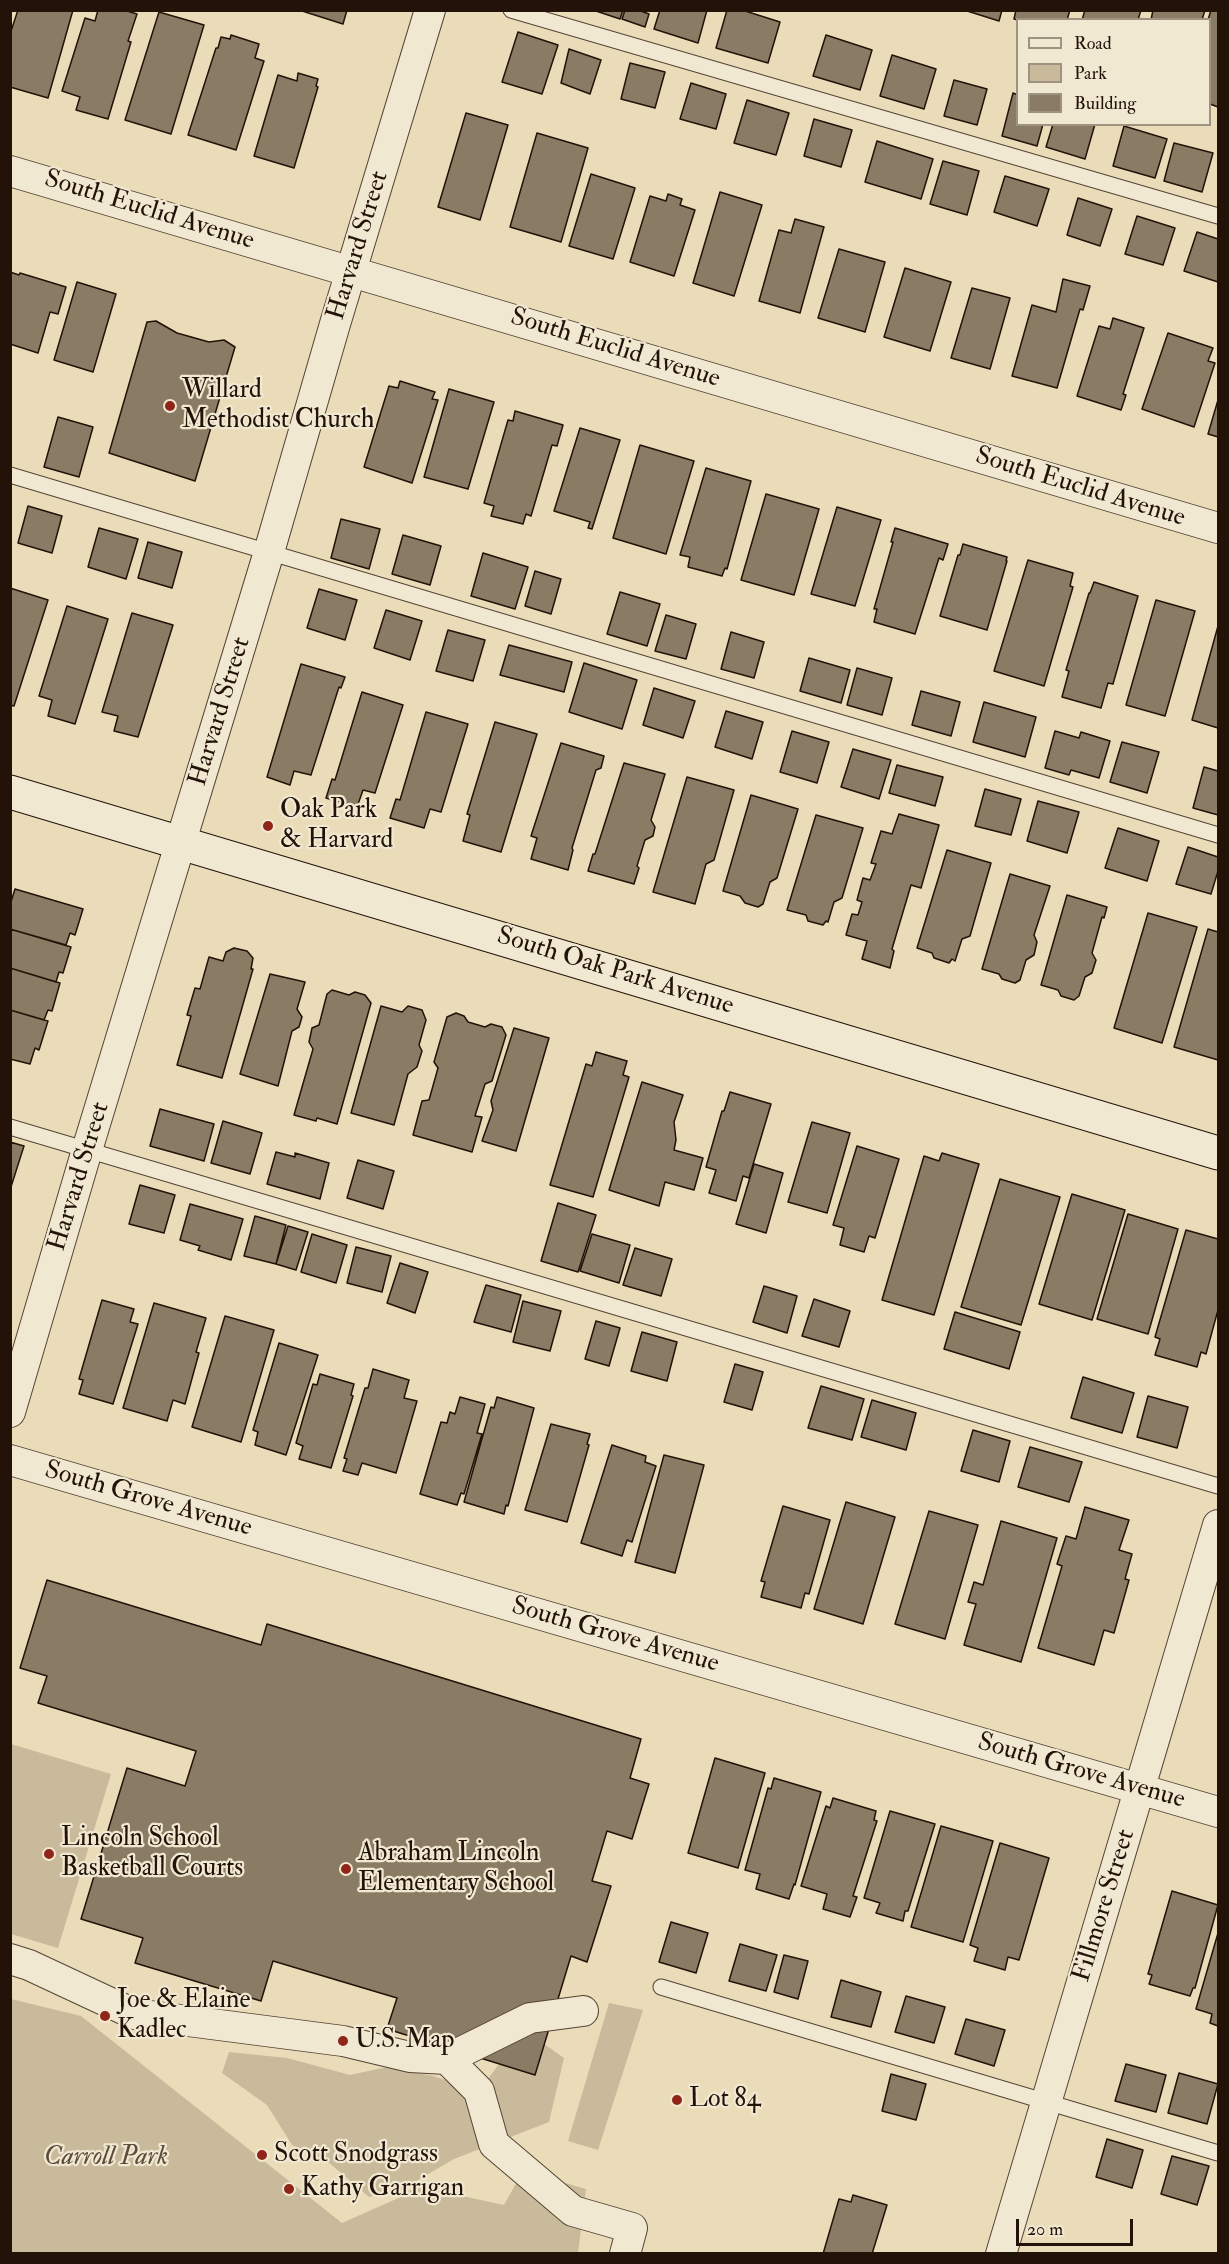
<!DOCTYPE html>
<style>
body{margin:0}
#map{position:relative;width:1229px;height:2264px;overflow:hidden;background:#eadcb9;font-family:"IM FELL Double Pica",serif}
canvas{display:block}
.frame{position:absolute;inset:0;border:12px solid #221208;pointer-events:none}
.legend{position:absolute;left:1016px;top:18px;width:195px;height:108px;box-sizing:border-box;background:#f1e8d2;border:2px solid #9e9281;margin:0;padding:8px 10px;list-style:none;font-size:18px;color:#221208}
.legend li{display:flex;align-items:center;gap:12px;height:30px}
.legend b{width:30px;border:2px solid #9e9281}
.scale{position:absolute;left:1016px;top:2219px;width:117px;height:27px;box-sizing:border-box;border:3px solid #221208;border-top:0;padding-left:8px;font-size:18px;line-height:21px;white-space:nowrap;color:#221208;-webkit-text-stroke:4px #f1e8d2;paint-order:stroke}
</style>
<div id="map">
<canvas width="1229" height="2264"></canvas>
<div class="frame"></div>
<ul class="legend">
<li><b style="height:8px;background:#f1e8d2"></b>Road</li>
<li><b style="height:16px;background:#c8ba9b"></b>Park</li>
<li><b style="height:16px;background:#8a7b64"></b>Building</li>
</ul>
<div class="scale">20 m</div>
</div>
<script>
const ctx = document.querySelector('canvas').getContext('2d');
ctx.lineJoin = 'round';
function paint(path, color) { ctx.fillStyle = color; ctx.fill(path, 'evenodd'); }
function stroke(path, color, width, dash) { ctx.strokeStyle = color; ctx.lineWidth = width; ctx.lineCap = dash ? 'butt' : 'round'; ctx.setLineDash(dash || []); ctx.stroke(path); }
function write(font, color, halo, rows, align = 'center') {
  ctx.font = font + ' "IM FELL Double Pica",serif'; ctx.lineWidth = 4.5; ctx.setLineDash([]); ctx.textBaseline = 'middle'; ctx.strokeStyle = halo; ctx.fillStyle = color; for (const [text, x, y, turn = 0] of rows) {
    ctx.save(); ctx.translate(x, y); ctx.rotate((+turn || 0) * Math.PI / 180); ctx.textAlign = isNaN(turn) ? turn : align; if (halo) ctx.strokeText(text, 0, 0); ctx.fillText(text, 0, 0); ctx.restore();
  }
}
paint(new Path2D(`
 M11,1744L111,1774L58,1948L11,1934Z
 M11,1999L81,2016L342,2223L403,2196L416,2186L504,2205L523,2171L586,2189L578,2253L11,2254Z
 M609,2003L643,2010L598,2150L568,2141Z
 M533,2036L564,2058L549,2122L454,2159L399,2191L369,2197L327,2161L292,2145L267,2105L222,2073L229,2052L287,2058L350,2075L387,2067L433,2076L479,2091L510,2049Z`), '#c8ba9b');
const building = new Path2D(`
 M18,10H73L48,98L10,87V34Z
 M98,10H124L137,14L128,41L131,42L108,119L76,110L80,97L62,91L85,18L95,21Z
 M299,10H347L343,24Z
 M593,10H623L620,19Z
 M625,10H638L649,14L645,27L622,19Z
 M660,10H707L698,43L654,29Z
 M727,10H742L780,22L768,63L716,48Z
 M964,10H1002L999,21Z
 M1016,10H1070L1067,20H1018L1014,19Z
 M1085,10H1141L1138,20H1082Z
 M1153,10H1205L1202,20H1151Z
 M1211,10H1218V107L1210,104L1208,20Z
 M159,12L204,25L171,134L125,120Z
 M518,32L558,45L542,94L502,82Z
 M231,35L259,44L255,58L264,61L236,150L188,135L216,48H218L221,37L230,39Z
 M826,35L872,50L860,90L813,76Z
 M569,49L601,60L590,94L561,83Z
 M892,55L936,69L924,109L880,96Z
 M630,63L665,72L655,108L621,99Z
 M298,73L318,79L316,86L318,87L294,168L254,156L278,75L297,81Z
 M954,80L987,89L977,125L944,116Z
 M691,83L726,94L716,129L680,119Z
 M1013,93L1018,95V124H1043L1037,146L1002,136Z
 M747,100L789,113L776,155L734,143Z
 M466,113L508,125L480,220L438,207Z
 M814,119L852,130L841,167L804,156Z
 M1053,124H1095L1085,159L1046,147Z
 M1124,126L1167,139L1155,178L1113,166Z
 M537,133L588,148L561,242L510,227Z
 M877,141L933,159L921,199L865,182Z
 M1174,143L1213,153L1202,192L1164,181Z
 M943,161L979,171L967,215L930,204Z
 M591,174L635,188L613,259L569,246Z
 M1005,176L1049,189L1037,226L994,212Z
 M720,192L762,205L734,296L693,283Z
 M668,194L682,199L680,205L695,210L674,276L630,262L650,196L666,201Z
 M1078,198L1112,209L1100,246L1067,235Z
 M1137,216L1175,228L1163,265L1125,254Z
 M795,219L824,227L800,313L759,301L779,230L791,233Z
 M1197,232L1218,239V282L1184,271Z
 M839,249L885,262L865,332L818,318Z
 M905,268L951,282L930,351L884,337Z
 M10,272L19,275L20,273L66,287L58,314L50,312L38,353L10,344Z
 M1063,279L1090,286L1083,310L1080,309L1057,388L1012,376L1032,305L1056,312Z
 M77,282L116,294L93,372L54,360Z
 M972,288L1010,298L990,369L951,358Z
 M1113,318L1144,328L1123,394L1126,395L1121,410L1077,396L1099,326L1110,329Z
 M156,321L177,333L209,342L224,340L235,347L195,481L109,453L147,322Z
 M1168,333L1213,348L1208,361L1215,363L1194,427L1142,409Z
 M400,381L435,392L432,399L438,400L412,483L364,467L389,386L398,388Z
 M449,389L494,402L468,489L424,477Z
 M1218,400V437L1208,434Z
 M515,411L563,425L557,446L552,445L531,516L526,514L523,524L491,516L494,506L484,503L508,420L513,421Z
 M58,417L93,427L79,477L44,467Z
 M580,428L620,440L592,529L588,528L590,522L554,511Z
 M640,445L694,461L666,554L613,538Z
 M706,468L751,481L727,569L725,568L722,576L688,567L690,557L680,555Z
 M766,494L819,509L794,595L741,580Z
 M28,506L62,516L52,553L18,543Z
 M837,507L881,520L855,606L811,594Z
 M341,519L380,529L369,569L331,558Z
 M99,528L138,539L126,579L88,567Z
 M895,528L948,544L943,560L939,558L915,634L874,622L877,609H874L893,542H891Z
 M403,535L441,546L430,585L392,574Z
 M148,542L182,552L172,588L138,578Z
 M963,544L1007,557L1006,561H1007L987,630L940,616L958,555H960Z
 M483,553L528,567L515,609L471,596Z
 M1028,560L1073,573L1070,586L1073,587L1044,686L994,671Z
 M535,571L561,579L551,614L525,606Z
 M1094,582L1138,596L1113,684L1108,683L1101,708L1062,697L1069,671L1066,670L1089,593H1090Z
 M10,588L48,600L14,706L10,705Z
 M319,589L357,600L345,640L307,628Z
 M620,592L660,604L647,646L607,634Z
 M1156,600L1195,611L1165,716L1126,705Z
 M67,606L108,619L75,724L48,716L52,700L39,696Z
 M386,610L422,621L410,660L374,648Z
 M132,613L173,625L138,737L114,731L118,716L102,712Z
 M666,615L696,624L686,659L655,651Z
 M1218,626V728L1192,720Z
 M448,630L485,640L473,681L436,671Z
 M731,632L764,642L754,678L721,669Z
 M509,645L572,662L564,692L500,675Z
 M809,658L850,670L841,703L800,691Z
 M584,663L637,680L622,729L569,712Z
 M301,664L345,677L341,688L339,687L311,775L294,771L290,785L267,777Z
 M857,668L892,678L882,715L847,705Z
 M654,688L695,701L683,738L643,725Z
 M921,691L960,702L951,736L912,725Z
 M362,692L403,705L375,793L363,790L357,807L326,798L332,779L335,780Z
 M984,702L1036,717L1025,757L973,742Z
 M726,711L763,722L752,759L715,747Z
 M426,712L468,724L441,812L430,809L424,828L390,818L396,799L400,800Z
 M495,722L537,734L501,852L463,841L470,815L467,814Z
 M792,731L829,742L817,783L780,772Z
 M1055,731L1079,738L1081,732L1110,741L1099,778L1071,770L1069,775L1045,768Z
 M1122,742L1159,752L1147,793L1110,782Z
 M561,743L604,756L601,768L596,770L572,848L573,850L568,870L531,859L537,838L531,836Z
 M853,749L891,760L879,799L841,787Z
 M624,763L665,774L651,820L655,827L653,836L645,840L637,866L639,868L634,884L588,871L593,854H595Z
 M897,765L943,777L935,806L889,793Z
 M1204,767L1218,771V815L1193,808Z
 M687,777L734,790L714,860L706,864L695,904L653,892Z
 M985,789L1021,799L1011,835L975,826Z
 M751,795L798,809L777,878L770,882L763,904L758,907L745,903L740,896L723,891Z
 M1038,801L1079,812L1067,853L1027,841Z
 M899,814L939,825L921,888L911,885L892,949L894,951L890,968L862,959L867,941L846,935L852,914L858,915L862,902L857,900L863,878L870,880L876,864L871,863L881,831L892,834Z
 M816,815L863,828L842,898L834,902L828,922L826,921L823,925L808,921L806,915L787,910Z
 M1118,828L1159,841L1147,881L1105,868Z
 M1188,847L1218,857V871L1211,894L1176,884Z
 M947,850L991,863L970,936L962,939L955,961L952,959L949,963L934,958L932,953L917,948Z
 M1010,874L1050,886L1034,935L1037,942L1034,955L1026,960L1020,980L1015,983L1002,979L999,974L982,969Z
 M15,889L83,909L75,935L70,933L66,945L10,929V905Z
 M1067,895L1107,907L1104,918L1102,917L1092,953L1096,960L1092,973L1085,977L1079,996L1074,1000L1061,996L1058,990L1041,985Z
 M1148,913L1197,927L1162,1043L1114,1028Z
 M10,929L71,947L63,973L59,972L56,982L10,968Z
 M1208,929L1218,932V1060L1174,1047Z
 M234,948L247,951L253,958L251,969H253L222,1078L177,1065L191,1016L187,1015L195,988L200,989L209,957L223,961L226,952Z
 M10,968L60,983L52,1011L48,1010L44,1020L10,1010Z
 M270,974L305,982L297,1009L302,1017L299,1027L292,1031L278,1086L240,1074Z
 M332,990L349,995L355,992L365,995L371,1003L337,1124L317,1118L316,1121L294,1115L313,1049L309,1042L312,1028L319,1025L327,994Z
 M381,1006L402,1012L408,1006L422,1010L426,1020L419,1045L422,1051L417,1067L408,1074L394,1125L351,1113Z
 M10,1010L48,1021L39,1050L35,1048L30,1064L10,1059Z
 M456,1013L464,1016L468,1022L485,1027L491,1024L502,1027L506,1035L492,1081L485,1084L475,1116L482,1117L472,1152L413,1135L422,1101L429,1100L438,1068L434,1062L447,1017Z
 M514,1028L549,1038L516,1151L482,1141L493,1110L491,1101Z
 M596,1052L627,1061L623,1075L629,1077L593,1197L550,1185L586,1064L592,1066Z
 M642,1082L683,1095L674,1122L676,1140L674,1150L703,1158L694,1190L665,1182L659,1206L609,1190Z
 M730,1092L771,1104L749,1178L743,1176L736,1201L709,1193L716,1170L706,1167L722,1111H724Z
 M160,1109L214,1124L204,1161L150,1146Z
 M223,1121L262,1133L250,1174L211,1163Z
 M812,1122L850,1133L827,1213L788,1202Z
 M10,1142L24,1146L10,1190Z
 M857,1146L899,1159L875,1238L869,1236L864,1252L840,1245L844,1228L833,1225Z
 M276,1152L295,1157V1153L329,1163L320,1199L267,1184Z
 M942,1153L979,1164L934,1315L882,1300L924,1156L939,1161Z
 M358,1160L394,1171L383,1209L347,1198Z
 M754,1164L783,1173L766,1233L736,1224Z
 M1000,1179L1060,1197L1021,1325L961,1307Z
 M140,1185L175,1195L164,1233L129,1224Z
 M1072,1194L1125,1210L1092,1320L1039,1304Z
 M558,1203L596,1215L578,1272L541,1261Z
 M190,1204L243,1219L231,1260L198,1250L200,1246L180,1240Z
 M1128,1214L1178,1229L1148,1334L1097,1319Z
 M255,1216L286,1225L276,1264L244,1256Z
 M288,1226L308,1232L296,1270L276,1264Z
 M1186,1230L1218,1239V1310L1206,1354L1201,1352L1197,1367L1155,1355L1160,1339L1155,1337Z
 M312,1234L347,1245L336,1283L301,1272Z
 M592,1234L630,1245L619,1283L580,1271Z
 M356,1247L391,1256L382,1292L347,1283Z
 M635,1248L672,1259L661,1296L623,1285Z
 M400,1263L428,1272L415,1313L387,1303Z
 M486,1285L521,1295L511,1332L474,1322Z
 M764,1286L797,1296L787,1333L753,1322Z
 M814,1299L850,1311L839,1347L802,1336Z
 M102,1300L134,1309L130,1322L138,1324L113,1404L79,1394L83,1380L79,1379Z
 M523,1301L561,1311L550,1351L513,1342Z
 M154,1303L206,1318L196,1352L199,1353L185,1404L173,1400L167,1421L123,1408Z
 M955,1312L1020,1332L1009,1369L944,1349Z
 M225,1316L274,1330L241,1442L192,1427Z
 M596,1321L620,1328L609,1366L585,1359Z
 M642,1332L677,1342L667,1381L631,1371Z
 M279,1343L318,1355L286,1455L255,1445L258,1432L253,1430Z
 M735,1364L763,1372L752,1410L724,1402Z
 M373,1369L409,1380L404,1398L417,1401L396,1473L362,1463L358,1475L343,1471L347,1459L344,1458L365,1388H368Z
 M320,1374L354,1384L351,1395L353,1396L331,1468L299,1459L303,1446L296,1443L313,1384L317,1385Z
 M1083,1377L1134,1393L1122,1433L1071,1418Z
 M821,1386L864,1399L852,1440L808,1428Z
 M1148,1396L1188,1407L1177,1448L1137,1437Z
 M460,1397L485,1404L477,1433L482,1434L464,1494L461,1493L457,1505L420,1494L441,1422L447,1423L450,1412L455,1414Z
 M497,1397L534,1408L508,1506L506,1505L504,1514L464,1502L491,1407L494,1408Z
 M872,1400L916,1413L906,1450L861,1437Z
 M551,1424L590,1434L587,1444L589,1445L567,1522L525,1510Z
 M973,1430L1010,1441L999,1482L961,1471Z
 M612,1445L646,1456L645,1462L656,1466L632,1542L627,1540L622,1556L581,1543Z
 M1030,1447L1082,1462L1069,1502L1018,1487Z
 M664,1455L704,1465L675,1573L635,1562Z
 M846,1502L895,1517L863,1624L814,1609Z
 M783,1506L830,1520L809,1594L805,1593L801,1608L761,1597L765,1582L761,1581Z
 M1085,1507L1129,1520L1119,1550L1132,1554L1125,1579L1129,1580L1114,1633L1104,1630L1094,1665L1038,1648L1062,1566L1057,1564L1066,1536L1076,1539Z
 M929,1511L978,1525L945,1639L895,1624Z
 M1001,1521L1057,1538L1021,1662L964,1645L976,1604L968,1602L974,1582L983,1585Z
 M47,1580L261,1645L267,1624L641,1739L630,1778L649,1784L632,1839L607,1831L592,1881L611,1886L587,1962L571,1956L535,2075L387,2029L397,1998L273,1961L261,2001L135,1963L143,1938L81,1919L127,1768L185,1786L196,1751L38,1703L47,1676L20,1668Z
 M715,1758L765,1773L738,1868L688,1853Z
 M774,1778L821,1792L795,1885L794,1884L789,1899L756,1889L760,1874L745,1870L768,1788L771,1789Z
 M833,1798L876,1811L874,1820L877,1821L853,1896L857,1897L850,1917L823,1909L827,1894L801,1886L826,1806L830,1808Z
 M890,1811L935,1824L908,1911H905L903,1921L876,1913L880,1903L864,1898Z
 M941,1826L993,1841L963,1942L911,1927Z
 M1000,1843L1049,1858L1019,1960L1008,1957L1005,1970L974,1961L978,1948L970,1945Z
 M1172,1891L1218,1905L1195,1988H1193L1190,1996L1149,1984L1152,1975L1148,1974Z
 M671,1922L708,1933L696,1973L659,1962Z
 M1218,1933V2026L1210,2023L1212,2014L1196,2009Z
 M740,1944L777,1955L766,1991L729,1981Z
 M784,1955L808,1961L798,1999L774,1992Z
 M841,1980L881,1992L871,2027L831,2017Z
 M906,1996L945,2007L934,2043L895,2032Z
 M966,2019L1005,2030L994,2066L955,2054Z
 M1126,2064L1166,2075L1156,2112L1115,2101Z
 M1179,2073L1218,2084L1207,2124L1168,2113Z
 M891,2074L926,2084L916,2120L882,2111Z
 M1107,2139L1143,2150L1132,2188L1096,2177Z
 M1172,2156L1209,2166L1197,2205L1161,2194Z
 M853,2195L887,2205L872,2254H823L839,2199L851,2202Z`);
paint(building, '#8a7b64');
stroke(building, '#221208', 1.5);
const lane = new Path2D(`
 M511,10L1218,216
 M10,475L1218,835
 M10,1127L1218,1486
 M661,1987L1218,2153`);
const street = new Path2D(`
 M10,171L1218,528
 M10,1412L87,1150L269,552L335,324L430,10
 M10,1460L1218,1812
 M10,1959L29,1965L134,2014L343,2041L410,2057L447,2059L479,2091L494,2144L573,2211L632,2228L625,2254
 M447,2059L530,2018L583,2011
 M1001,2254L1218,1525`);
const secondary = new Path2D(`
 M10,792L1218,1153`);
stroke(lane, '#544434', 17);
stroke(street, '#544434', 32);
stroke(secondary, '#221208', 35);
stroke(lane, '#f1e8d2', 15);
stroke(street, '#f1e8d2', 30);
stroke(secondary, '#f1e8d2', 33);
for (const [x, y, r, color] of [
 [170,406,6,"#8f2418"],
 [268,826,6,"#8f2418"],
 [49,1854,6,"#8f2418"],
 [346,1869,6,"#8f2418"],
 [105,2016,6,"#8f2418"],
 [343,2041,6,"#8f2418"],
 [677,2100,6,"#8f2418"],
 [262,2155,6,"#8f2418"],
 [289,2189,6,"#8f2418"]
]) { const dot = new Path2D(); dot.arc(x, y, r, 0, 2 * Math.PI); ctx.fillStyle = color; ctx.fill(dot); stroke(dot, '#f1e8d2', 2); }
write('26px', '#221208', '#f1e8d2', [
 ["South Euclid Avenue",149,211,17],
 ["Harvard Street",359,246,-73],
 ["South Euclid Avenue",615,349,17],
 ["South Euclid Avenue",1080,488,17],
 ["Harvard Street",221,712,-73],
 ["South Oak Park Avenue",615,972,17],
 ["Harvard Street",80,1177,-73],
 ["South Grove Avenue",148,1500,16],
 ["South Grove Avenue",615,1636,16],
 ["South Grove Avenue",1081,1772,16],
 ["Fillmore Street",1105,1906,-73]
]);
write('26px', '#221208', '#f1e8d2', [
 ["Willard",182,391],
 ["Methodist Church",182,421],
 ["Oak Park",280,811],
 ["& Harvard",280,841],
 ["Lincoln School",61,1839],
 ["Basketball Courts",61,1869],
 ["Abraham Lincoln",358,1854],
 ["Elementary School",358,1884],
 ["Joe & Elaine",117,2001],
 ["Kadlec",117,2031],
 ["U.S. Map",355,2041],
 ["Lot 84",689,2100],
 ["Scott Snodgrass",274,2155],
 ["Kathy Garrigan",301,2189]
], 'left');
write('italic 26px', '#5c4d3b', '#f1e8d2', [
 ["Carroll Park",106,2158]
]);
</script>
